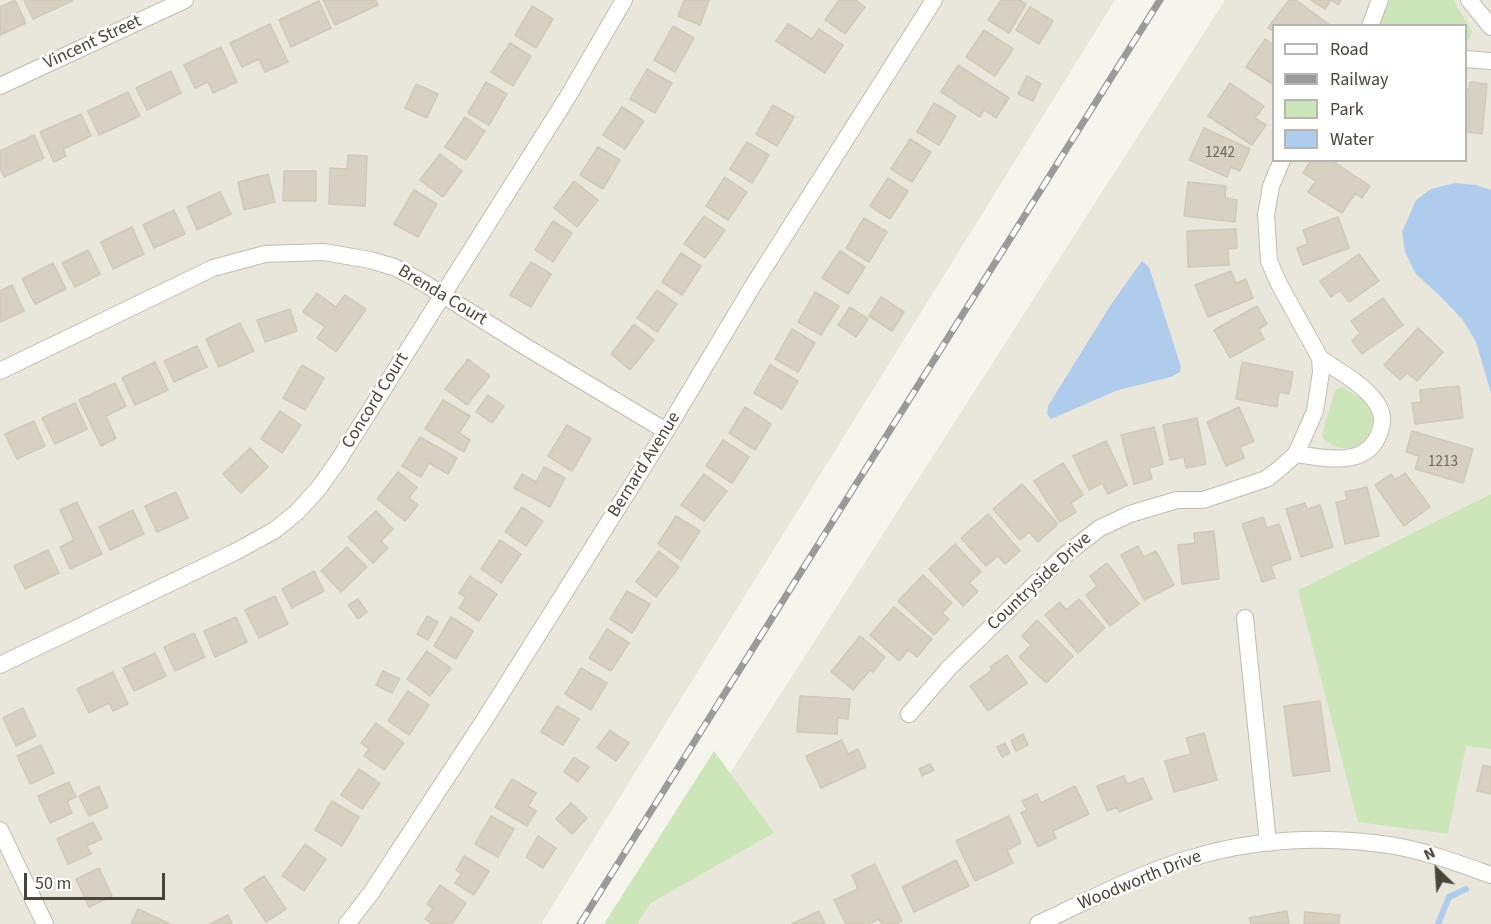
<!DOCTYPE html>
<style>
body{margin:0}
#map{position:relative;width:1491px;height:924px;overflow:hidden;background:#f5f4ed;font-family:"Source Sans 3",sans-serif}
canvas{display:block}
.legend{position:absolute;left:1272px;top:24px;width:195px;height:138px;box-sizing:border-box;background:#fff;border:2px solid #b6b5b0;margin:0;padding:8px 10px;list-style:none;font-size:18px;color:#49453a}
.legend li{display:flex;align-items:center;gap:12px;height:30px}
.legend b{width:30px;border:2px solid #b6b5b0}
.north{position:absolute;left:1407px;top:840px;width:60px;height:60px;-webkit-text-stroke:4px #fff;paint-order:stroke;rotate:335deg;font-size:16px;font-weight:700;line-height:24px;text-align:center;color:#49453a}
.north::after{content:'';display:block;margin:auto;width:21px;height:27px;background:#49453a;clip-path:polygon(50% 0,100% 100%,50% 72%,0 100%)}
.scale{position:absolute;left:24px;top:873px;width:141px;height:27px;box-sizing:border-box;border:3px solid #49453a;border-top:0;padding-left:8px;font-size:18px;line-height:21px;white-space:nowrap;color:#49453a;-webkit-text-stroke:4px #fff;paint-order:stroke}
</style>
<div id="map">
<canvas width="1491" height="924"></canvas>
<ul class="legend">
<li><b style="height:8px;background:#fff"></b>Road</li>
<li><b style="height:8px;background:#9a9a9a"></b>Railway</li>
<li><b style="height:16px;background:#cce6b9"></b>Park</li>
<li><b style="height:16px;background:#afccec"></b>Water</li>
</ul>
<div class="north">N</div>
<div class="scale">50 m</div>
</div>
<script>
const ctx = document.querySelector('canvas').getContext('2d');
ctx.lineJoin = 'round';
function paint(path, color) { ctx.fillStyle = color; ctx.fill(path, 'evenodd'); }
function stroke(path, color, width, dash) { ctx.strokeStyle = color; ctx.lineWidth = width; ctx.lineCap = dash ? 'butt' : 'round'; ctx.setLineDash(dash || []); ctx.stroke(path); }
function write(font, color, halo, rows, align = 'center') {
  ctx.font = font + ' "Source Sans 3",sans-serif'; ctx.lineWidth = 5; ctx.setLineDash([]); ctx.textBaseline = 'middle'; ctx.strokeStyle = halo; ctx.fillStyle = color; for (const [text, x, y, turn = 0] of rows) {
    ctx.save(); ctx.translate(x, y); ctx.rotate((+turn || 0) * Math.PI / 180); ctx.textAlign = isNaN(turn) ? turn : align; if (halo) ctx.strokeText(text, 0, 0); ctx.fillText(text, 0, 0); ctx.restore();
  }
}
paint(new Path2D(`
 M0,0H1115L541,924H0Z
 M1225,0H1491V494L1298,590L1466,746L1491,749V924H637L651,903L773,833L730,773ZM1274,26H1466V160H1274Z`), '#e9e6db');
paint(new Path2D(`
 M1387,0H1453L1472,31L1470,38L1466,42V26H1377Z
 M1342,387C1349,392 1360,396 1366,402C1383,420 1366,451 1342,448C1336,448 1330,444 1325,441L1322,435L1334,393L1337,389Z
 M1491,494V749L1466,746L1448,834L1358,822L1298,590Z
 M714,751L774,833L651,903L637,924H604Z`), '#cce6b9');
paint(new Path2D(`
 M1455,183L1476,185L1491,190V393L1476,342L1463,320L1441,297L1416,274L1405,252L1402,232L1416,200L1431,189Z
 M1142,261L1149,267L1181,367L1180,372L1171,377L1118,390L1051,419L1047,414L1048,406L1110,306Z`), '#afccec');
stroke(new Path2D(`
 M1438,924L1449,897L1466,889`), '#afccec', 6);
const building = new Path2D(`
 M15,0L26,23L0,35V7Z
 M24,0H72V1L33,19Z
 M323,0H376L378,5L335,25Z
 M684,0H709L700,25L678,16Z
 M839,0H856L865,7L845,34L825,20Z
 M1001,0H1020L1026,4L1009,33L988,20Z
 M1289,0H1296L1331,26H1274V32L1268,28Z
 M1311,0H1341L1338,5L1331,0L1325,9Z
 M319,1L331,28L291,47L279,20Z
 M532,6L553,19L536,48L515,35Z
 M1030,7L1053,21L1039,44L1016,30Z
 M270,24L288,62L265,72L259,59L242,67L230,43Z
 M788,24L812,39L819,29L843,45L825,73L776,41Z
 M673,26L694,38L675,72L654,60Z
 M984,30L1013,49L995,76L966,57Z
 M1265,39L1274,45V85L1246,67Z
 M510,43L531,56L513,86L491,72Z
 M221,47L237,82L213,93L208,82L195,88L184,65Z
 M958,65L1009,98L996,118L984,110L980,117L941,92Z
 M647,69L672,83L655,113L630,99Z
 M171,71L181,93L147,110L136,88Z
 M1027,76L1041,84L1033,101L1018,94Z
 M486,82L507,94L489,125L468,113Z
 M1470,82L1487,84L1482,134L1466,132V89H1469Z
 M1230,83L1264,106L1255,118L1266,125L1252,145L1208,116Z
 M416,84L438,94L427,118L405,108Z
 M128,92L140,116L99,135L88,111Z
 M934,103L956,116L939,145L917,132Z
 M773,105L794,117L777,146L756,134Z
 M622,107L644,121L625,149L603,135Z
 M81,114L91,136L63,149L66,156L54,162L40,132Z
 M465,117L485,131L466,160L445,147Z
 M1204,128L1250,149L1240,171L1231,167L1227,177L1189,160Z
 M34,135L44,158L4,177L0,168V151Z
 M910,139L931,152L912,182L891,169Z
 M747,142L769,155L752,183L730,169Z
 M598,147L620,160L603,189L580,175Z
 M440,154L462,171L443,197L420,180Z
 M348,155L367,156L365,206L329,204L330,168L347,169Z
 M1311,160H1331L1370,186L1362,198L1355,193L1342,213L1308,192L1316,181L1303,173Z
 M284,171H316V201H283Z
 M268,174L275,202L244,210L238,182Z
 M725,177L747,192L728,220L706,206Z
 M888,178L908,191L890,219L870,206Z
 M574,181L598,200L577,227L554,208Z
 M1188,182L1226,186L1225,198L1237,200L1235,222L1184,216Z
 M414,190L437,204L418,237L394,224Z
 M220,192L231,214L197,230L187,207Z
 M174,210L185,234L154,248L143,225Z
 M704,216L725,230L705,258L684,244Z
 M1338,217L1349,248L1303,265L1297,248L1308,244L1303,230Z
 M864,218L887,232L869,262L846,248Z
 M553,221L572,233L553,262L535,250Z
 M132,227L144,254L113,269L101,242Z
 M1236,229L1237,248L1228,249L1229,265L1188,267L1187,231Z
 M88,250L100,274L75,287L62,263Z
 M840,251L865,267L848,294L822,278Z
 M681,253L701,266L682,295L662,282Z
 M1359,254L1379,281L1349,302L1340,290L1331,297L1320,281Z
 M531,262L551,274L531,307L510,295Z
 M53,263L66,289L35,304L22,279Z
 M1231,271L1236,283L1246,279L1253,298L1208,317L1195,285Z
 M12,285L24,311L0,322V291Z
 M657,290L677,304L657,332L637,318Z
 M815,292L839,306L821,335L798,322Z
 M317,293L336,307L345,295L366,309L336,352L317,338L325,327L303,312Z
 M881,297L904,312L892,331L869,316Z
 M1383,298L1403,325L1362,354L1352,341L1360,333L1351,321Z
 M1257,306L1267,324L1259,329L1264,339L1230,358L1214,330Z
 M850,307L868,319L856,337L838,325Z
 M290,309L297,331L265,342L257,320Z
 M240,323L254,351L219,367L206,339Z
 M634,324L654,340L630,370L611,354Z
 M1418,328L1443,352L1417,381L1407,373L1400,380L1384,365Z
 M792,329L815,343L798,372L775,359Z
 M197,346L207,367L174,382L164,361Z
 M468,359L490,376L467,405L445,389Z
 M155,362L168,390L135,405L122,378Z
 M1242,362L1293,372L1289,394L1279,392L1277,407L1236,399Z
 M302,365L324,378L305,410L283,398Z
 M770,365L798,381L782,409L754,393Z
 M115,383L126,406L106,416L116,438L101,446L79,400Z
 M1459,386L1463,418L1415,424L1412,403L1421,402L1420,390Z
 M488,395L504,406L492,423L476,412Z
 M443,400L470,416L459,433L470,440L464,452L425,429Z
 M75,403L87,429L55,444L42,418Z
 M745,407L771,424L755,450L729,433Z
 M1239,407L1254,441L1240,447L1244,458L1226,466L1207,422Z
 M280,411L301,425L282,453L261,439Z
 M1197,418L1206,464L1186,468L1184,457L1170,460L1163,425Z
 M34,421L45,446L17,459L5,434Z
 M567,425L591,439L572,471L548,456Z
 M1154,427L1163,464L1149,468L1152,479L1134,484L1121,435Z
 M1412,431L1473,449L1463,483L1415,469L1419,456L1406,452Z
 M420,437L457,458L448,474L429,463L421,477L402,466Z
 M723,440L749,457L732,483L706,466Z
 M1106,441L1127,485L1108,494L1102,483L1089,490L1073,456Z
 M250,448L268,467L241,493L223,474Z
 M1063,463L1083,495L1071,503L1076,512L1060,522L1034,481Z
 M544,467L565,478L550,507L514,488L522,474L536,482Z
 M398,472L417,487L409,498L418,505L405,521L377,499Z
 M1405,473L1430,507L1404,526L1375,485L1391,474L1395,480Z
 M704,474L727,491L704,521L681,505Z
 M1022,484L1058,524L1038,542L1029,532L1020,540L993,509Z
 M1367,487L1379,536L1345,544L1336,502L1347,500L1345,492Z
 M176,492L188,518L157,532L145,506Z
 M77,502L102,554L70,569L60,547L74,540L60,510Z
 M1305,503L1307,509L1320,505L1333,547L1301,557L1286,509Z
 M522,507L543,521L526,546L505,532Z
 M133,510L144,534L110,550L99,527Z
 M376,511L393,529L381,541L388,548L373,563L348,537Z
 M988,514L1020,551L1005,564L998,556L986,566L961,538Z
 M676,516L700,531L681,560L658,544Z
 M1263,517L1267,528L1279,524L1291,559L1271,566L1275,578L1262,582L1242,524Z
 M1214,531L1219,579L1182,584L1178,545L1195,543L1194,533Z
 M500,540L521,554L501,583L481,569Z
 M955,544L981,572L969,583L978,591L963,606L929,569Z
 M1138,546L1144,557L1156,551L1174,585L1144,600L1121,555Z
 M347,547L367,567L341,592L321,571Z
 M48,550L59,573L25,589L14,566Z
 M659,551L679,567L656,597L636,582Z
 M1107,563L1139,604L1110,626L1086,595L1097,586L1090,576Z
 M314,571L324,591L292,608L282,589Z
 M923,575L952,603L942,613L949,619L934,635L898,601Z
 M470,576L497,594L479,621L459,608L466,597L459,593Z
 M627,591L650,604L632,633L610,619Z
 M275,596L288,624L259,638L245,610Z
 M358,599L367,612L358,619L348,605Z
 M1079,599L1105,628L1078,653L1045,615L1060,602L1066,610Z
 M894,607L932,639L917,657L908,650L899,661L870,635Z
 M427,616L438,622L428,640L417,634Z
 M236,617L247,642L215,657L204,631Z
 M451,617L473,631L456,659L434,646Z
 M1037,620L1073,656L1046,683L1019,657L1031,645L1022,636Z
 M607,629L629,643L611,671L589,658Z
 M194,633L205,657L175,671L164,647Z
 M860,636L885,657L873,672L870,670L853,690L831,672Z
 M427,651L451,668L430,696L407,679Z
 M155,653L166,676L134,691L123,668Z
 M1007,655L1027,683L988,711L970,686L992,670L990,667Z
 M581,668L607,683L591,710L565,694Z
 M383,671L400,679L392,693L376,685Z
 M113,672L128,704L113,711L109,703L89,713L77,689Z
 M408,691L429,705L409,735L388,721Z
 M800,696L850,699L848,719L838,718L837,734L797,732Z
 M1320,701L1330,771L1293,776L1284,706Z
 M557,706L579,719L563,745L541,732Z
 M23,708L36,736L16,746L3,718Z
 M376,723L404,743L384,770L364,756L369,749L361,743Z
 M610,730L629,743L616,761L597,748Z
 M1204,733L1217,780L1174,792L1165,761L1191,754L1186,738Z
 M1023,734L1028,745L1016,751L1011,741Z
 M842,740L848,754L858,749L866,767L821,788L806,756Z
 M1005,743L1010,753L1002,757L997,747Z
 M41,745L54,773L30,784L17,756Z
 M574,757L589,767L578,782L564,772Z
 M930,764L934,770L922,776L919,769Z
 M1483,765L1491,767V794L1477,791Z
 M359,769L380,783L362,809L341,795Z
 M1124,776L1127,784L1143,778L1152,799L1119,812L1117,807L1107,811L1097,786Z
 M512,779L536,793L528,806L536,811L527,826L495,807Z
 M69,782L76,797L67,801L72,813L50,823L38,796Z
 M99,786L108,807L89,816L79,796Z
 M1075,786L1089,814L1053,831L1056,838L1038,847L1021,813L1027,810L1022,801L1037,794L1041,803Z
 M332,801L359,817L342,846L315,830Z
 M571,803L587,818L572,834L556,819Z
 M491,816L514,829L498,857L475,844Z
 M1009,816L1021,843L1007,850L1013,863L975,881L956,841Z
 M93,822L102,839L87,846L91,854L68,864L57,839Z
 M538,836L556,848L543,868L526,857Z
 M305,844L326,859L304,891L282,876Z
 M464,856L489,871L474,895L455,883L461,874L456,870Z
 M956,860L969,886L914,912L902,887Z
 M875,864L902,921L896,924H882L879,919L868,924H846L834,900L858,889L852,875Z
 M99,868L112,896L89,907L76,879Z
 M264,876L286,909L266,922L244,889Z
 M440,885L466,903L452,924H432L425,919L433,909L427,904Z
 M138,909L170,924H131Z
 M819,911L825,924H792Z
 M1287,911L1289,924H1251L1249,918Z
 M1305,912L1340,915L1339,924H1304Z
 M228,915L232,924H210Z`);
paint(building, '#d6d1c3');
stroke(building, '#d0c9b6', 1.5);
const minor = new Path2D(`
 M1469,0L1491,27
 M1370,26L1380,0
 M1466,59L1491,61
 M0,86L185,0
 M0,371L213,268L265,254L324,252L370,260L394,267L419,280L526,347L666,431
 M1296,454C1325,458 1368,469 1380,431C1384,420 1382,410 1375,401C1362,383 1338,371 1320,358
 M1245,618L1268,843
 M0,665L235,552L275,530L297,512L318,489L338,461L567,98L624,0
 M909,714L949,668L1066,554L1100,528L1130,514L1177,500H1203L1266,479L1278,470L1296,454L1315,411L1321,372L1320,358L1279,284L1269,261L1266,215L1271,186L1282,160
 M0,830L45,924
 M347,924L371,893L485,719L666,431L754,284L934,0
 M1038,924C1087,901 1136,875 1188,859C1254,838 1327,835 1395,846C1428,852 1460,864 1491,875`);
stroke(minor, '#c0bcb0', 18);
stroke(minor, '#fff', 16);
const rail = new Path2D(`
 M580,924L1160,0`);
stroke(rail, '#9a9a9a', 7);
stroke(rail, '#fff', 4.5, [14]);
write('15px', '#6c685c', null, [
 ["1242",1220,154],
 ["1213",1443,463]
]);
write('18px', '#49453a', '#fff', [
 ["Vincent Street",93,43,-25],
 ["Brenda Court",442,296,31],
 ["Concord Court",376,401,-58],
 ["Bernard Avenue",645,465,-58],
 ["Countryside Drive",1040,582,-43],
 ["Woodworth Drive",1140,881,-22]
]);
</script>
